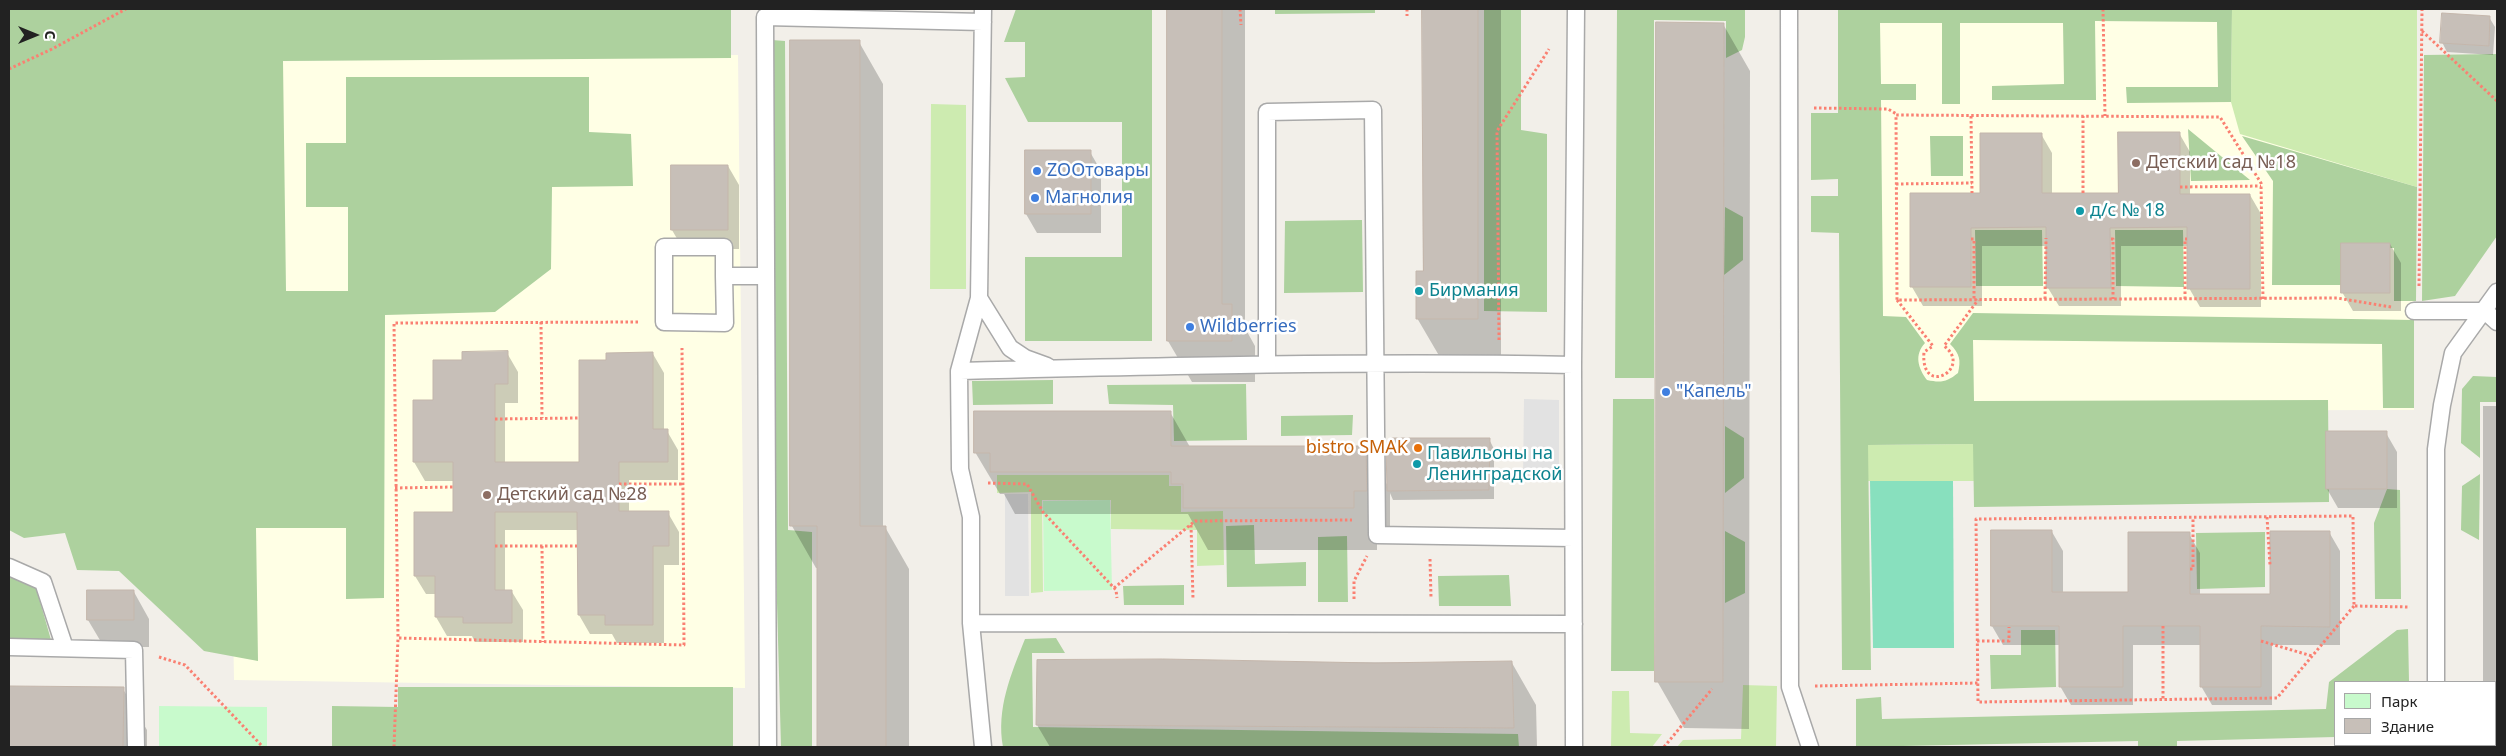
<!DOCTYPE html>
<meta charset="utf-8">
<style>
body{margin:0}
#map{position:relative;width:2506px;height:756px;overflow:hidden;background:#f2efe9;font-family:"Noto Sans",sans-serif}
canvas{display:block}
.frame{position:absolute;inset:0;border:10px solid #222;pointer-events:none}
.legend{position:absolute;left:2334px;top:681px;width:162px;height:65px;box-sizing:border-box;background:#fff;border:1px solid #a7a7a7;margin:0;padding:6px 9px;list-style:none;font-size:15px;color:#222}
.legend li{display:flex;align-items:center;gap:10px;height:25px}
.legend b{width:25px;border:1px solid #a7a7a7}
.north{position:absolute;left:10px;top:10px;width:50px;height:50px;-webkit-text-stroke:4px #fff;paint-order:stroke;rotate:90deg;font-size:14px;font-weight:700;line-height:20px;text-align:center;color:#222}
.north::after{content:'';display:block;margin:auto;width:18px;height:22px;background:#222;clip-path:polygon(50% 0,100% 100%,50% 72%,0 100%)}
</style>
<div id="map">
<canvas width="2506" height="756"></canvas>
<div class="frame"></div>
<ul class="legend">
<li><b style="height:14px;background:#c8facc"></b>Парк</li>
<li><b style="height:14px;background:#c7bfb8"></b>Здание</li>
</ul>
<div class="north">С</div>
</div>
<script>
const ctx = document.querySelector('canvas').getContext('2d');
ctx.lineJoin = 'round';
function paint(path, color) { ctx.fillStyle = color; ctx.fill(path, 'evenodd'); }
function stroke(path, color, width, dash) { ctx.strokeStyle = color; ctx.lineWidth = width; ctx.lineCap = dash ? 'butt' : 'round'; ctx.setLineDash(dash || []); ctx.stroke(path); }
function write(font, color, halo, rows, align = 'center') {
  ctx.font = font + ' "Noto Sans",sans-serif'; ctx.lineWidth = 5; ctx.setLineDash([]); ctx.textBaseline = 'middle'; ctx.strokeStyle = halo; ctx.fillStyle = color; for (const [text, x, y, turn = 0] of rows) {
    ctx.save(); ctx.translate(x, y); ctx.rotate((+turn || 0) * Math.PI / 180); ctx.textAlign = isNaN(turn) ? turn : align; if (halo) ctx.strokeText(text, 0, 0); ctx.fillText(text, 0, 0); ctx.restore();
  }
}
paint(new Path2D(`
 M2412,11L2414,410L1858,411L1859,15Z
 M738,55L745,688L234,680L223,62Z`), '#ffffe5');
paint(new Path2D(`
 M2232,9H2417V187L2240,134L2231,102Z
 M931,104L966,105V289H930Z
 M1974,444V481H1868V445Z
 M997,475H1169V486H1181V512L1223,511L1224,565L1197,566V530L1111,529V500H1042L1043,592L1031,593V492L997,493Z
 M1743,685L1777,686L1776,747H1677L1683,740L1741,739Z
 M1612,691H1629L1630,733L1662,734L1652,747H1611Z`), '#cdebb0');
paint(new Path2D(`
 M9,9H731V58L283,61L286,291H348V207H306V143H346V77H589V132L631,134L633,186L552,187L551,269L495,312L385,315L384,598L346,599V528H256L258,661L204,651L119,571L77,570L65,533L24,538L9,530Z
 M1016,9H1152V341H1025V257H1122V122H1028L1005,78L1025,77V42H1004Z
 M1275,9H1375V13L1275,14Z
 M1484,9H1521V130L1547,134V312L1484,311Z
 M1617,9H1745V37L1742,50L1726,58V21L1654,20V378H1615Z
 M1838,9H2232L2231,102L2127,103L2126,87H2218L2217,22L2095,21L2096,100H1992V86L2064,84L2063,23H1960V104H1942V23H1880L1881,84H1916V100H1881L1883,316L1906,317L1925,343C1914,355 1918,368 1927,380C1941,383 1947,382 1958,373C1961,360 1960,354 1950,344L1973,313L2414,320V408H2383L2382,344L1973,340L1974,401L2328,400L2329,502L1974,507L1973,444L1868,445L1871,670H1842L1839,233L1811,232V196H1838V179L1811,180V113H1838Z
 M772,40L785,41L788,530L812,532V747H781L775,531Z
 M2497,54V236L2455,296L2422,301L2424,55Z
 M2188,129L2250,180L2191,181Z
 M1930,136H1963V176H1931Z
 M2242,136L2417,187L2416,301H2394V248L2344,247V285H2272L2273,181Z
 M1725,207L1743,217V260L1724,275Z
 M1362,220L1363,292L1284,293L1285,221Z
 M1975,230H2042L2043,286H1976Z
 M2115,230H2183L2184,287L2116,286Z
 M2473,376L2497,377V402H2480V458L2461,443L2462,389Z
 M1053,380V404L973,405L972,381Z
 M1246,384L1247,440L1174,441L1173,405L1109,404L1107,385Z
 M1613,399H1654V671H1611Z
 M1353,415L1352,435L1281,436V416Z
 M1725,426L1744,438V478L1725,493Z
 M2480,474L2479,540L2461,530L2462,486Z
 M2387,489L2400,490L2401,599H2375L2374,523Z
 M1254,525L1255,564L1306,562V586L1227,587L1226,526Z
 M1725,531L1745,542V593L1725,603Z
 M2265,532V587L2197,589L2196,533Z
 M1347,536L1348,602H1318V537Z
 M1509,575L1511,606H1439L1438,576Z
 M9,577L36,587L51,640L9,639Z
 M1184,585V605H1124L1123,586Z
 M2408,629L2409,682H2335V737L2177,741V747H2138V741L1856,747V699L1881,697L1882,719L2326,709L2329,682L2397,630Z
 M2021,630H2055L2056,687L1991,689L1990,655H2021Z
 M1056,638L1065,653H1032L1033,727L1518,734L1519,747H1003C996,709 1011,674 1025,639Z
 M398,687H733V747H332V706L398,707Z
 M2360,745H2410V747H2361Z`), '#add19e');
paint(new Path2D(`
 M1110,500L1112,590L1044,591L1043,501Z
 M159,706L267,707V747H159Z`), '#c8facc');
paint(new Path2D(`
 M1870,481H1953L1954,648H1873Z`), '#88e0be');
paint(new Path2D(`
 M1524,399L1559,400V477L1523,478Z
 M1005,494H1028L1029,596H1005Z`), '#e2e2e2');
paint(new Path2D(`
 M1168,9H1245V328L1255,346V382H1192L1168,341Z
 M1424,9H1501V360L1441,359L1417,318L1424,272Z
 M2489,17L2495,27L2493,55L2447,52L2442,42Z
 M1723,24L1750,71L1749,729L1684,728L1657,681Z
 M859,42L883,84V527H885L909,569V747H819V568H816L792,526Z
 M2179,133L2190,152V195H2250L2261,214V307H2200L2189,288V246H2121V306H2059L2048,288V246H1982V306H1923L1912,287V194H1981L2041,134L2052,153V195H2119Z
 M1026,152H1090L1101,171V233H1037L1026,214Z
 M672,166H728L739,185V249H683L672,230Z
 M2390,244L2401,263V311H2353L2342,292Z
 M507,353L518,372V403H505V463H581L607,361L653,354L664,373V431H667L678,450V480H629V513H668L679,532V565H664V643H617L612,634H590L579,615L578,530H505V592H512L523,610V642H475L472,636H447L436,617V594H426L415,576L454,513V481H425L414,462V401H435L464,362Z
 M2483,406H2497V747H2483V745H2495V682H2483Z
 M1170,412L1190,447H1365L1388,486L1489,439L1494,449V499L1393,500L1390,493V532H1377V550H1208L1188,514H1015L1004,494H1000L975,452Z
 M2386,433L2397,452V508H2338L2327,489Z
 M2052,532L2063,551V593H2129L2189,534L2200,553V595H2271L2329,532L2340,551V645H2272V705H2212L2201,686V645H2133V705H2071L2060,686V645H2003L1992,626Z
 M134,592L149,619V647H104L88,620Z
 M1038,661L1512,663L1536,705L1537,747H1050L1037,725Z
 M9,687L123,689L147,730V747H9Z`), '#0003');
const building = new Path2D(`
 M1167,9H1222V304H1232V341H1167Z
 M1422,9H1478V319H1416V271H1423Z
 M2442,13L2490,16L2489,46L2440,43Z
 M1656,22L1724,23L1723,682H1655Z
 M790,40H860V526H886V747H817V526H790Z
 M2118,132H2180V194H2250V289H2187V227L2110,228L2111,288H2046V227L1971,228V287H1910V193H1980V133H2042V193H2118Z
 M1025,150H1091V214H1025Z
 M671,165H728V230H671Z
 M2341,243H2390V293H2341Z
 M508,351V384H495V462H579V360H606V353L653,352V429H668V462H619V511H669V546H653V625H605V615H578L577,512H495V590H512V623H463V617H435V576H414V512H453V462H413V400H433V360H462V352Z
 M974,411H1171V446H1366L1367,491H1354V508H1183V484H1171V472H990V453H974Z
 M2326,431H2387V489H2326Z
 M1392,438H1490L1489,490L1387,491L1386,446H1392Z
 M1991,530H2052V592H2128V532H2190V594H2270V531H2330V627L2261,626V687H2200V626H2123V687H2059V626H1991Z
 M87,590H134V620H87Z
 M1163,659L1375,663L1512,661L1514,728L1036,725L1037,660Z
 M9,686L124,687L123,747H9Z`);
paint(building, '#c7bfb8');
stroke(building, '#c4b6ab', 1);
const lane = new Path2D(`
 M1789,9L1790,687L1810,747
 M724,276V247H664V322L725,323L724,276H766
 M979,298L1010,348L1025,358L1047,366
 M2414,311H2485L2497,322
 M1267,364V112L1373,110L1377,535L1573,538
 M959,371C1164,366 1368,361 1573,365
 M9,567L43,582L65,648
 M971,623L1574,624
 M9,647L134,650L136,747
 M2436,682V449L2442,405L2453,353L2497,292
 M2436,745V747
 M768,747L765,17L983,22
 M983,747L971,623V517L960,469L959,371L979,298L983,9
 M1574,747L1573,365L1576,9`);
stroke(lane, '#a9a9a9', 19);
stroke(new Path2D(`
 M1240,9L1241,25
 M1407,9V16
 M2103,9L2105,116
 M2422,31L2497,101
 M9,69L52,49L126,9
 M1814,108L1888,109L1898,115
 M1971,116L1972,193
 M1896,184L1972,183
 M2180,187L2261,186
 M2083,193V116
 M1971,239H1974V300
 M2111,239H2113V299
 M2419,286L2422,9
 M2045,299L2046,238
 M2185,299V239H2187
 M2263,299L2261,183L2220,117L1896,115L1897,300L2337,298L2391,307
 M1897,300L1933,346L1924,352C1920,399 1974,368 1944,346L1978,300
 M541,322L542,418
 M638,322L394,323L398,638L684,645L682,348
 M1499,340L1497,131L1549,49
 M495,419L579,418
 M988,483L1027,484L1043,512L1116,590L1117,598
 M619,484H683
 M395,488L453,487
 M2267,517L2270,565
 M1191,525L1193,599
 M495,546H577
 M542,546L543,642
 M1430,559L1431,598
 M2190,569H2193V517
 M1114,588L1195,521L1352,520
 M1354,599V581L1367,556
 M2354,606L2277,698L1978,702L1976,519L2353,516L2354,606L2410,607
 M2163,626V699
 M1977,641H2009V627
 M2261,641L2312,656
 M159,657L185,665L263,747
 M1815,686L1978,683
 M394,747L398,638
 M1664,747L1712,689`), '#fa8072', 3, [2.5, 2.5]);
stroke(lane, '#fff', 16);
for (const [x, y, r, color] of [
 [2136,163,5,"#8d6e63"],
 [1037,171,5,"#3f7fe0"],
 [1035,198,5,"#3f7fe0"],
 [2080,211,5,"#0f9aa8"],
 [1419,291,5,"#0f9aa8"],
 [1190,327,5,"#3f7fe0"],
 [1666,392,5,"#3f7fe0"],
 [1418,448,5,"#e8710a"],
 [1417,464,5,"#0f9aa8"],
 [487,495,5,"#8d6e63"]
]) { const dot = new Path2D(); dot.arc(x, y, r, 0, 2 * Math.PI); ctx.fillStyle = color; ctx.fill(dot); stroke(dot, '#fff', 2); }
write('18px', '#785e54', '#fff', [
 ["Детский сад №18",2146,163],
 ["Детский сад №28",497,495]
], 'left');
write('18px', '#366cbe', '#fff', [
 ["ZOOтовары",1047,171],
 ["Магнолия",1045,198],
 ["Wildberries",1200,327],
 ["\"Капель\"",1676,392]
], 'left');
write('18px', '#0d838f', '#fff', [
 ["д/с № 18",2090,211],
 ["Бирмания",1429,291],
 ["Павильоны на",1427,454],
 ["Ленинградской",1427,475]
], 'left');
write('18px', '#c56008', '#fff', [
 ["bistro SMAK",1408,448]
], 'right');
</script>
